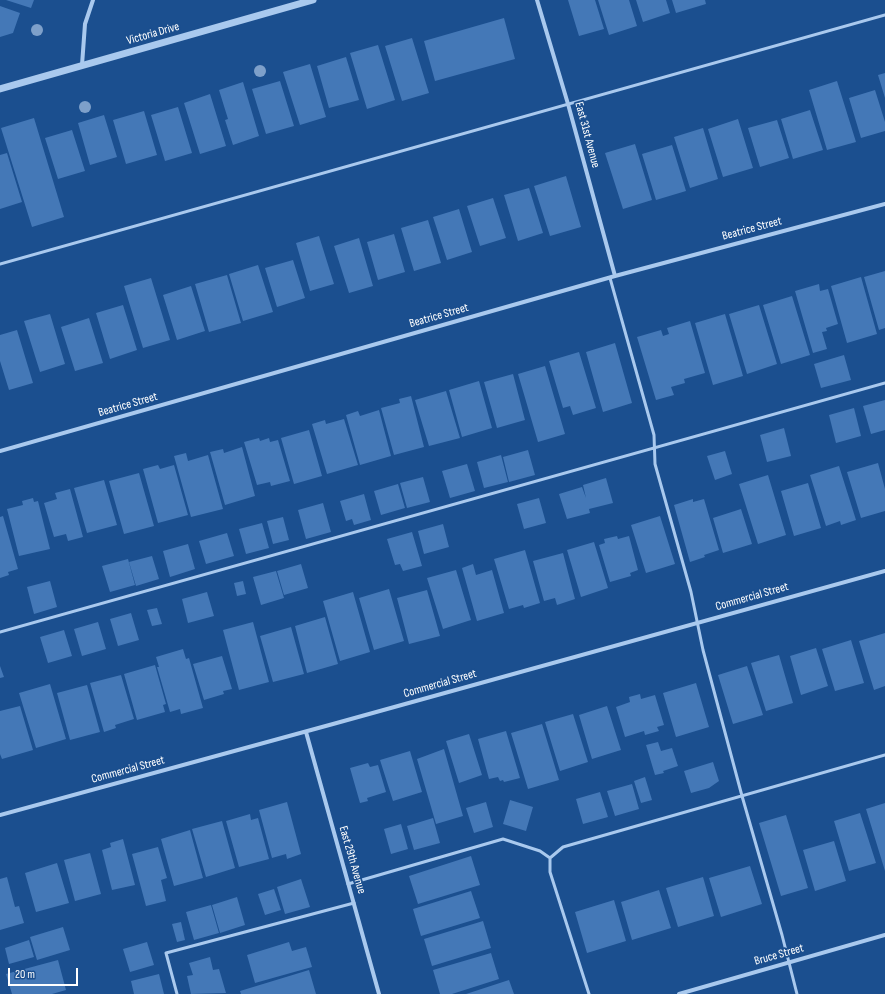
<!DOCTYPE html>
<style>
body{margin:0}
#map{position:relative;width:885px;height:994px;overflow:hidden;background:#1b4f8f;font-family:"Sofia Sans Condensed",sans-serif}
canvas{display:block}
.scale{position:absolute;left:8px;top:968px;width:70px;height:18px;box-sizing:border-box;border:2px solid #fff;border-top:0;padding-left:5px;font-size:12px;line-height:14px;white-space:nowrap;color:#fff;-webkit-text-stroke:3px #1b4f8f;paint-order:stroke}
</style>
<div id="map">
<canvas width="885" height="994"></canvas>
<div class="scale">20 m</div>
</div>
<script>
const ctx = document.querySelector('canvas').getContext('2d');
ctx.lineJoin = 'round';
function paint(path, color) { ctx.fillStyle = color; ctx.fill(path, 'evenodd'); }
function stroke(path, color, width, dash) { ctx.strokeStyle = color; ctx.lineWidth = width; ctx.lineCap = dash ? 'butt' : 'round'; ctx.setLineDash(dash || []); ctx.stroke(path); }
function write(font, color, halo, rows, align = 'center') {
  ctx.font = font + ' "Sofia Sans Condensed",sans-serif'; ctx.lineWidth = 3.5; ctx.setLineDash([]); ctx.textBaseline = 'middle'; ctx.strokeStyle = halo; ctx.fillStyle = color; for (const [text, x, y, turn = 0] of rows) {
    ctx.save(); ctx.translate(x, y); ctx.rotate((+turn || 0) * Math.PI / 180); ctx.textAlign = isNaN(turn) ? turn : align; if (halo) ctx.strokeText(text, 0, 0); ctx.fillText(text, 0, 0); ctx.restore();
  }
}
paint(new Path2D(`
 M6,0H34L31,8Z
 M568,0H595L604,29L579,36Z
 M598,0H629L637,26L609,35Z
 M636,0H666L670,13L643,22Z
 M672,0H705L706,4L676,13Z
 M0,6L20,13L13,33L0,37Z
 M504,18L515,59L435,81L424,41Z
 M412,38L429,93L402,101L385,46Z
 M378,45L395,100L367,109L350,53Z
 M346,57L359,100L329,108L317,66Z
 M310,64L326,117L300,125L283,72Z
 M885,73V98L878,75Z
 M280,81L294,126L266,134L252,89Z
 M837,81L856,142L827,150L809,90Z
 M243,82L259,136L233,145L225,120L228,119L219,90Z
 M875,90L885,122V131L861,138L849,98Z
 M210,94L226,146L200,154L184,103Z
 M178,107L192,153L165,161L151,115Z
 M810,110L823,150L793,159L781,119Z
 M144,111L157,155L126,164L113,120Z
 M104,115L117,157L90,165L78,123Z
 M34,118L64,217L32,227L1,128Z
 M738,119L753,168L723,177L708,129Z
 M777,120L789,158L760,167L748,128Z
 M703,128L718,179L690,188L674,137Z
 M72,130L85,171L58,179L45,138Z
 M635,144L652,200L623,209L605,153Z
 M672,145L686,191L656,200L642,154Z
 M7,153L22,202L0,209V155Z
 M566,176L581,227L550,236L534,186Z
 M529,188L543,233L518,241L504,195Z
 M493,198L506,238L480,246L467,206Z
 M459,209L472,252L447,260L433,217Z
 M428,220L441,263L414,271L401,228Z
 M394,234L405,272L378,280L367,242Z
 M319,236L334,284L310,291L296,243Z
 M359,238L373,286L349,293L334,246Z
 M293,260L305,298L277,307L265,268Z
 M258,265L273,312L243,321L229,274Z
 M885,271V328L879,330L864,277Z
 M227,275L241,323L209,332L195,284Z
 M861,277L877,334L847,343L831,286Z
 M151,278L170,340L143,348L124,286Z
 M819,284L820,291L828,289L838,324L826,328L827,331L822,332L827,349L813,353L795,291Z
 M191,286L205,331L177,340L163,295Z
 M792,296L810,355L781,364L763,305Z
 M123,305L137,350L110,359L96,313Z
 M759,305L777,364L747,374L729,314Z
 M50,314L65,364L40,372L24,321Z
 M725,314L743,376L713,385L695,323Z
 M89,318L103,363L75,371L61,327Z
 M690,321L705,373L684,379L685,383L671,387L674,395L656,400L637,337L661,330L663,336L669,334L667,328Z
 M17,330L33,383L9,390L0,361V335Z
 M615,343L632,403L603,412L586,352Z
 M579,352L596,408L573,415L570,406L563,408L549,361Z
 M844,355L851,380L821,388L814,364Z
 M545,366L565,434L538,442L518,374Z
 M513,374L525,420L497,428L484,382Z
 M479,381L492,428L462,437L449,390Z
 M446,391L460,438L429,446L415,400Z
 M411,396L424,447L394,455L381,408L400,403L399,399Z
 M885,400V430L871,434L863,406Z
 M854,408L861,436L836,443L829,415Z
 M379,410L391,456L360,465L346,415L358,411L360,416Z
 M344,419L358,465L327,474L312,424L325,420L326,424Z
 M784,428L791,456L767,462L760,435Z
 M309,430L322,476L294,484L281,438Z
 M259,438L260,441L269,438L270,442L278,440L290,481L271,486L270,482L257,485L244,442Z
 M242,447L255,496L225,505L210,452L223,449L224,453Z
 M528,450L535,475L509,482L503,457Z
 M725,451L732,474L715,480L707,456Z
 M186,453L188,461L208,455L223,509L191,517L174,456Z
 M501,455L508,482L484,488L477,462Z
 M878,463L885,489V511L861,518L847,472Z
 M467,464L475,491L450,498L442,471Z
 M158,465L160,469L174,465L188,515L158,523L143,469Z
 M839,466L856,520L841,525L840,521L826,526L810,475Z
 M139,473L154,526L124,534L109,481Z
 M768,475L786,535L758,544L739,484Z
 M423,477L430,502L407,508L400,483Z
 M606,478L613,503L589,509L590,513L567,519L559,494L582,487L586,498L583,485Z
 M104,480L117,525L87,533L74,488Z
 M808,483L821,528L794,536L781,491Z
 M398,484L405,508L381,515L374,491Z
 M70,489L83,537L68,541L66,534L54,537L44,503L57,499L55,493Z
 M364,494L371,520L354,525L352,519L346,521L340,501Z
 M33,498L34,502L38,501L50,549L19,556L7,509L23,505L22,501Z
 M539,498L546,523L524,529L517,504Z
 M693,499V502L704,499L719,550L704,555L705,557L690,562L674,505Z
 M323,503L331,532L306,539L298,510Z
 M741,509L752,544L723,553L713,518Z
 M3,516L18,569L8,572L9,575L0,578V517Z
 M660,516L675,564L646,573L631,525Z
 M283,517L289,540L273,544L267,521Z
 M262,523L269,548L246,554L239,529Z
 M443,524L449,547L424,554L418,531Z
 M412,532L422,566L403,571L400,564L395,565L387,539Z
 M227,533L234,556L206,564L199,541Z
 M617,536L618,539L629,536L638,570L630,573L631,576L610,582L599,545L605,543L604,539Z
 M594,542L608,588L581,597L567,550Z
 M188,544L195,569L170,577L163,551Z
 M525,550L540,603L524,608L523,605L509,609L494,559Z
 M563,553L575,599L557,605L555,598L544,601L533,561Z
 M152,556L159,579L136,586L129,562Z
 M128,559L135,585L110,592L102,566Z
 M301,564L308,588L284,595L277,571Z
 M473,564L476,575L492,570L504,613L477,621L462,568Z
 M456,570L471,620L443,629L427,578Z
 M276,571L284,598L261,605L253,577Z
 M50,581L57,607L34,614L27,587Z
 M243,581L246,594L237,596L234,583Z
 M389,589L404,641L374,650L359,598Z
 M427,590L440,636L409,644L397,598Z
 M207,592L214,616L188,623L182,599Z
 M353,592L370,652L340,661L323,601Z
 M157,608L162,624L152,626L147,610Z
 M131,613L139,640L118,646L110,619Z
 M325,617L338,664L307,673L295,626Z
 M98,622L106,649L82,656L74,629Z
 M253,622L269,682L239,690L223,630Z
 M291,627L304,674L273,682L260,636Z
 M64,630L72,656L48,663L40,637Z
 M885,633V686L874,690L859,641Z
 M851,640L864,683L835,691L822,649Z
 M816,648L828,686L801,695L790,656Z
 M183,649L186,659L189,658L203,708L181,714L180,709L170,712L157,667H159L156,657Z
 M779,655L793,703L766,711L751,663Z
 M222,656L232,689L223,691L224,694L204,700L193,664Z
 M155,665L166,704L163,705L165,712L137,720L124,674Z
 M0,666L4,677L0,678Z
 M747,666L763,715L733,724L718,675Z
 M121,675L134,719L115,725L116,728L104,732L90,683Z
 M696,683L709,727L676,737L663,693Z
 M50,684L66,739L36,748L19,693Z
 M87,685L100,732L70,740L57,693Z
 M640,694L641,699L655,695L664,725L657,727L659,731L645,735L644,731L625,737L616,707L630,702L629,697Z
 M20,706L33,750L2,759L0,754V711Z
 M607,706L621,750L592,759L579,715Z
 M573,714L588,762L560,771L545,722Z
 M542,724L559,780L528,789L511,733Z
 M506,731L520,778L504,782L503,780L500,781L498,777L489,779L478,739Z
 M469,734L482,775L459,783L446,741Z
 M658,742L661,751L672,748L678,766L663,771L664,773L655,775L646,745Z
 M444,749L463,816L436,824L417,759Z
 M410,751L422,792L393,801L380,760Z
 M713,762L719,781L709,788L691,793L684,771Z
 M368,763L370,767L378,765L386,792L367,798L368,801L360,803L350,768Z
 M645,777L652,800L641,803L634,781Z
 M632,784L639,809L615,816L607,791Z
 M600,792L608,817L583,824L576,799Z
 M510,800L533,807L526,831L503,824Z
 M287,802L301,854L287,859L286,854L272,858L259,810Z
 M486,802L493,827L474,833L466,808Z
 M885,803V871L866,809Z
 M860,813L876,863L849,871L834,821Z
 M250,814L251,820L258,818L269,859L239,867L226,821Z
 M786,815L808,888L781,896L759,823Z
 M433,818L440,843L414,850L407,826Z
 M222,821L235,868L206,877L192,829Z
 M401,824L408,849L391,854L384,829Z
 M190,830L203,878L174,886L161,839Z
 M123,839L135,885L112,890L102,850L111,847L110,843Z
 M834,841L846,881L815,891L803,850Z
 M158,847L167,878L161,880L166,901L146,906L132,854Z
 M90,853L101,894L75,901L64,860Z
 M471,856L480,885L418,904L409,876Z
 M57,863L69,903L36,912L25,873Z
 M750,866L762,904L721,917L709,878Z
 M7,877L15,907L19,906L24,923L0,930V879Z
 M703,877L714,916L678,927L666,888Z
 M301,879L310,907L285,914L277,887Z
 M274,889L281,910L265,915L258,894Z
 M659,890L671,928L632,940L621,902Z
 M471,891L480,918L421,936L413,909Z
 M237,897L245,925L220,933L212,905Z
 M614,900L626,941L587,953L575,912Z
 M211,905L219,933L194,940L186,912Z
 M483,921L491,948L432,966L424,939Z
 M181,922L185,940L177,942L172,924Z
 M63,927L70,950L37,960L30,937Z
 M29,940L34,957L9,964L5,948Z
 M147,942L154,965L130,972L123,949Z
 M289,942L292,951L306,947L312,967L255,983L247,955Z
 M491,953L499,979L452,994H440L433,970Z
 M210,957L213,970L219,969L226,993L191,994L187,976L193,975L189,963Z
 M58,960L66,990L52,994H12L6,974Z
 M309,970L316,994H241L240,991Z
 M159,974L164,994H134L131,981Z
 M509,980L514,994H466Z`), '#4478b7');
stroke(new Path2D(`
 M0,264L885,15
 M610,278L654,435L655,464L691,592L703,650L742,796L782,935L797,994
 M0,632L885,383
 M348,884L503,839L540,851L550,858
 M177,994L166,953L354,903
 M589,994L550,872V858L563,847L885,755`), '#a9c9ee', 3);
stroke(new Path2D(`
 M537,0L568,104L615,276
 M82,65L85,24L93,0
 M0,451L615,276L885,204
 M306,732L379,994
 M0,815L333,724L885,571
 M679,994L885,935`), '#a9c9ee', 4);
stroke(new Path2D(`
 M0,89L313,0`), '#a9c9ee', 7);
ctx.fillStyle = '#7ea0ca';
for (const [x, y] of [
 [37,30],
 [260,71],
 [85,107]
]) { ctx.beginPath(); ctx.arc(x, y, 6, 0, 2 * Math.PI); ctx.fill(); }
write('12px', '#fff', '#1b4f8f', [
 ["Victoria Drive",153,34,-16],
 ["East 31st Avenue",587,135,75],
 ["Beatrice Street",752,229,-15],
 ["Beatrice Street",439,316,-16],
 ["Beatrice Street",128,405,-16],
 ["Commercial Street",752,597,-16],
 ["Commercial Street",440,684,-16],
 ["Commercial Street",128,770,-15],
 ["East 29th Avenue",352,860,74],
 ["Bruce Street",779,955,-16]
]);
</script>
